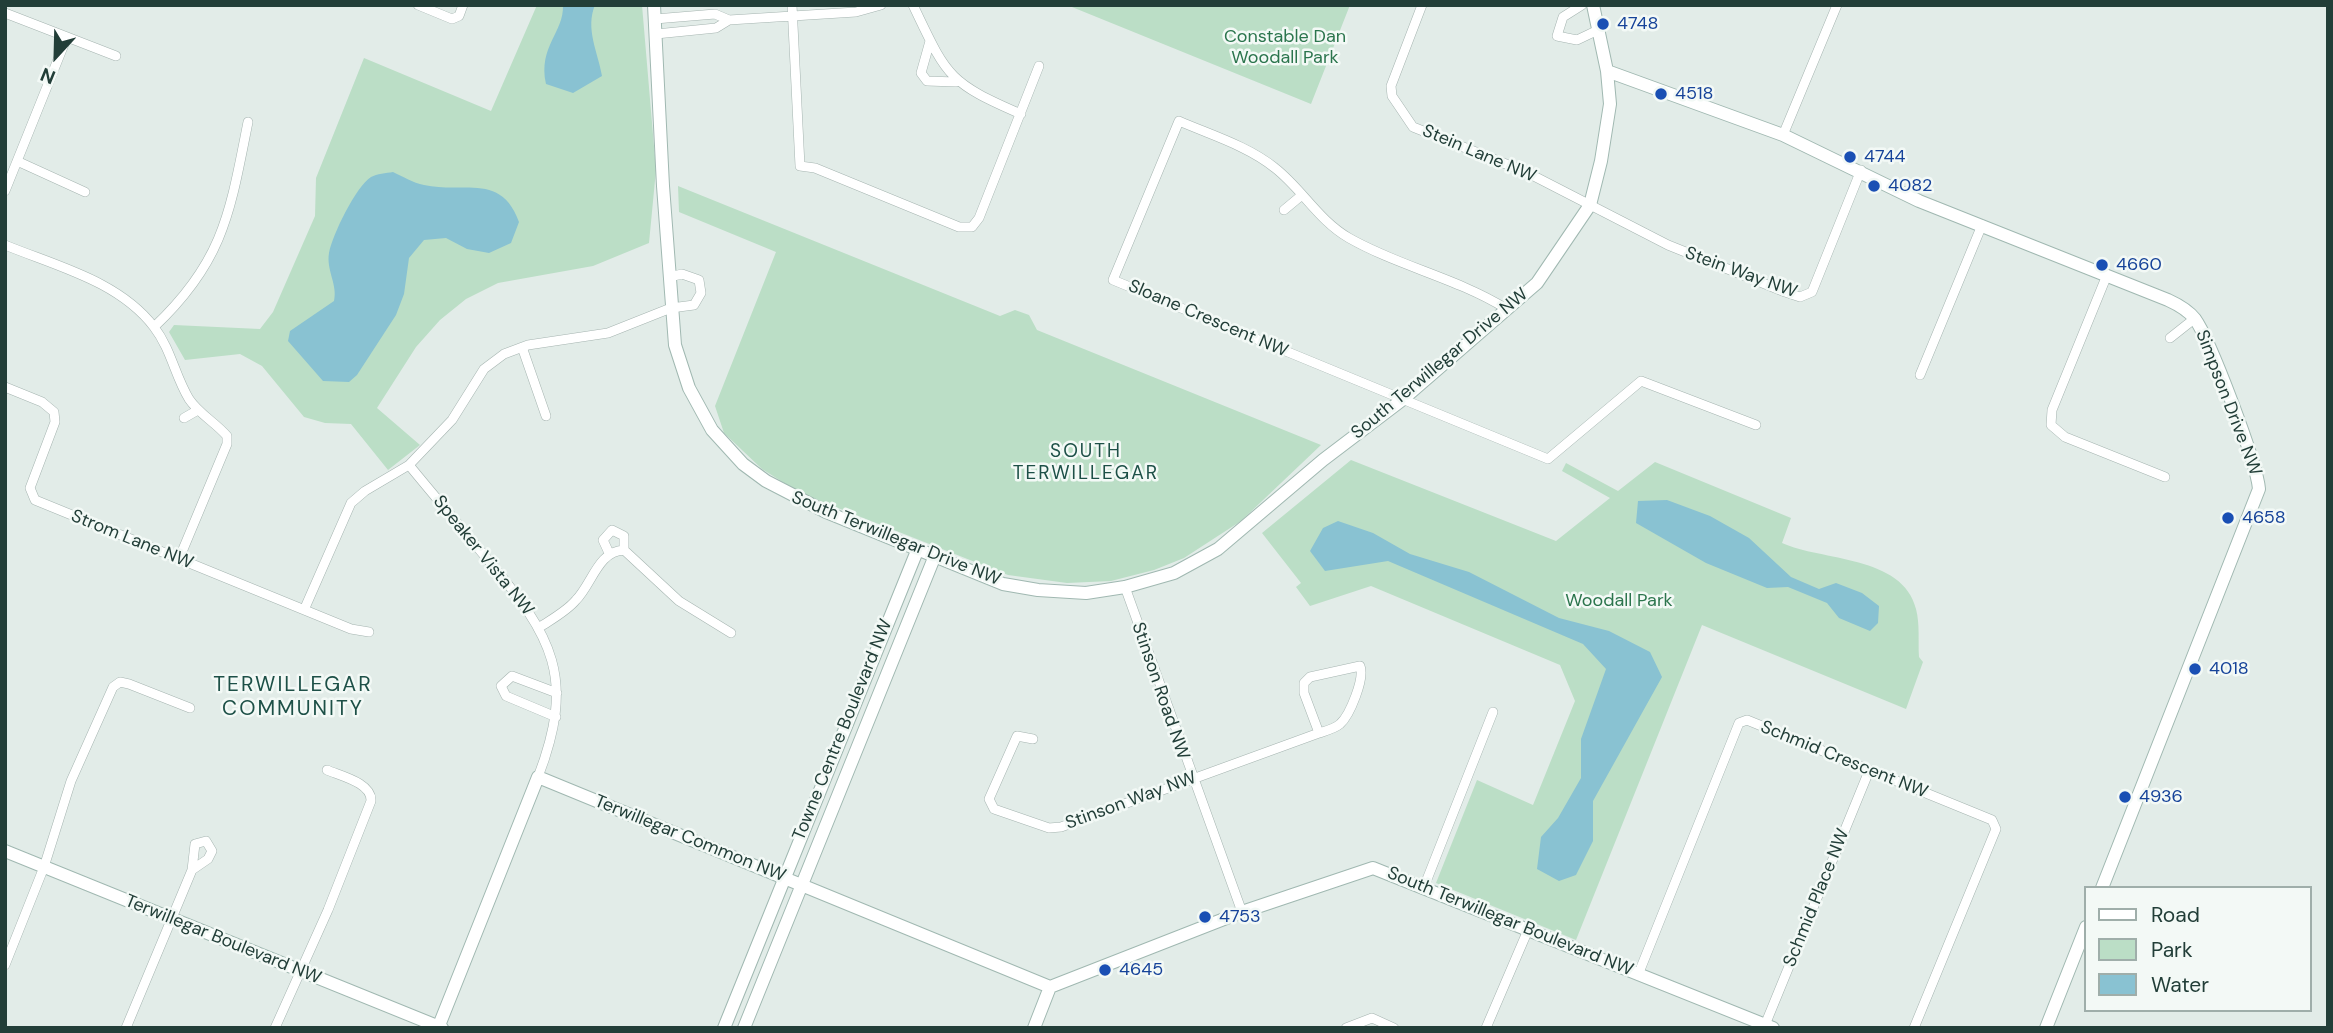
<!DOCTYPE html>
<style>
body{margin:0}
#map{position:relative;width:2333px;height:1033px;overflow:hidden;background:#e2ece8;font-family:"DM Sans",sans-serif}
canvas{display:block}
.frame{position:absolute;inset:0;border:7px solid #223e38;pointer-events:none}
.legend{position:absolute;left:2084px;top:886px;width:228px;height:126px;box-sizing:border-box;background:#f3f9f6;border:2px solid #9faeaa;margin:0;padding:9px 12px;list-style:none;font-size:21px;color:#223e38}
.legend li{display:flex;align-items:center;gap:14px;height:35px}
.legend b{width:35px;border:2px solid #9faeaa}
.north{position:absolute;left:21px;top:21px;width:70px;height:70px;-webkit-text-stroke:5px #f3f9f6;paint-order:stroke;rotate:202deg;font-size:19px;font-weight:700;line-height:28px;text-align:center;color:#223e38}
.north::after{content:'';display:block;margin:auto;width:24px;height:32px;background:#223e38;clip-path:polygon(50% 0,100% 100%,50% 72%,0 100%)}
</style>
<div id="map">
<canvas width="2333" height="1033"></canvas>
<div class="frame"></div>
<ul class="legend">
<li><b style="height:9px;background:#fff"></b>Road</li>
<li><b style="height:19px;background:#bbdec6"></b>Park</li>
<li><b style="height:19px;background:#89c2d2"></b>Water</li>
</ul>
<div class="north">N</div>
</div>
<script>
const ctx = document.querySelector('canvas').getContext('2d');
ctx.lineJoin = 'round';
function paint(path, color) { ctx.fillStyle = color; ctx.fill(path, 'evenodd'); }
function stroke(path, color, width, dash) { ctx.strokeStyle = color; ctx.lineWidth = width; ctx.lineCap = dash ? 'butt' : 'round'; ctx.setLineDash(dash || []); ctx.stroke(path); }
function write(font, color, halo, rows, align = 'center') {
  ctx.font = font + ' "DM Sans",sans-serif'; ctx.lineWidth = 5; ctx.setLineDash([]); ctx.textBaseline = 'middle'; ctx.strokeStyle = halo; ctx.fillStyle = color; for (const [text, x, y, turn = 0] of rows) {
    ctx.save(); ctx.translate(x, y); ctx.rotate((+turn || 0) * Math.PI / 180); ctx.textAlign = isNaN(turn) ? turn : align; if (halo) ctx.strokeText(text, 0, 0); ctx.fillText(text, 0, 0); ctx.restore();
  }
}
paint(new Path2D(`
 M537,5H642L656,170L649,243L593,266L498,283L466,299L440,320L416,347L377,408L420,445L388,470L351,424L325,423L304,417L262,366L240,354L185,360L169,332L174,325L260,329L273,312L315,216L316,178L364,58L491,111Z
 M1067,5H1350L1311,104Z
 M678,186L1000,316L1015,310L1029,315L1037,330L1321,445L1241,521L1184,558L1154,570L1111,581L1067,583L1008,575L800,493L762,469L724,433L715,406L776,252L679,212Z
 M1351,460L1556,541L1610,498L1562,471L1566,463L1618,491L1655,462L1791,518L1782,543C1821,561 1903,555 1916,609C1920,624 1918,642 1919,657L1923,662L1906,709L1702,625L1576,940L1436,883L1477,780L1533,805L1575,701L1560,665L1371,586L1310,606L1296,587L1301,583L1262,533Z`), '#bbdec6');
paint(new Path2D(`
 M563,5H595C585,29 598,52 602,76L573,93L546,84C538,46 564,33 563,5Z
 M393,172C402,176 413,183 424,185C464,194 501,172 519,222L511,243L489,253L467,249L446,238L424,240L409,258L404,294L396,315L357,375L349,382L323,381L288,341L290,331L334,301C338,285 326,270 329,253C332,236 356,186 371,177C377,174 386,173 393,172Z
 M1667,500L1710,516L1749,538L1791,577L1819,589L1836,583L1862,593L1879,606L1878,623L1870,631L1839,618L1827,603L1788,587L1767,588L1706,563L1636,523L1638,501Z
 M1338,521L1373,533L1410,554L1469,572L1559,618L1609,631L1650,652L1662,677L1593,801V841L1576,875L1559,881L1537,869L1541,837L1558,818L1581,778V739L1606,669L1583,644L1388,561L1325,571L1310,551L1323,528Z`), '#89c2d2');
const street = new Path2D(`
 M418,5L452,19L459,16L463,5
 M792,5L800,166L815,168L959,227H972L979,218L1039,66
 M913,5C947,76 947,82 1021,114
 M1422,5L1391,86L1392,96L1413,127L1526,172L1668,245L1785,292L1800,297L1812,292L1861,170
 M1582,5L1563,17L1557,36L1577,40L1598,30
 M5,13L67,37L5,191
 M655,19L715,14L729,20
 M656,34L716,28L729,20L856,12L881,5
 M67,37L116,56
 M930,41L921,73L927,81L956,82
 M1783,135L1837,5
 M17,161L85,192
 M1284,210L1302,195
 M5,245C56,266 119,281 154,327C171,349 175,376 189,399C199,414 215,422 227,436V444L179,559
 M2107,275L2052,410L2051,425L2065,437L2165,477
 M1505,308C1456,278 1398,266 1349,238C1318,220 1302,189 1275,168C1248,146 1211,135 1179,121L1113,280L1548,459L1641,381L1756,425
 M154,327C224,261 230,212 248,122
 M2170,338L2194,319
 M522,347L546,416
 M1920,375L1982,225
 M5,387L42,402L54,412L55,422L30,488L35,500L351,629L369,632
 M184,418L198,410
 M409,465C435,497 462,528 488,560C553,637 576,678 538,777
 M609,553L603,540L612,530L624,536V550
 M1125,587L1242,912
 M304,610L351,503L365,491L409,465L452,420L484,369L504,354L528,345L608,333L671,308L694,305L701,293L699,280L682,274L669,277
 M540,627C552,619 567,611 576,600C592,584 598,551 624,550L679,601L731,633
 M556,717L506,696L501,686L512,676L557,693
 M1033,739L1017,736L989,799L994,809L1049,828L1061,827L1319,733C1325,731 1334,729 1340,724C1350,715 1365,678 1360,666L1310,677L1304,683V693L1319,733
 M1424,887L1493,712
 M5,965L44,867L71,781L113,687L120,682L129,684L190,708
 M1638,975L1739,723L1747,720L1992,820L1996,829L1914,1028
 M1765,1025L1869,771
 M126,1028L192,870L195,844L206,841L212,851L208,859L192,870
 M275,1028L328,910L371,801C372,783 341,776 327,770
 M1346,1028L1372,1018L1394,1028
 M1486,1028L1528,930`);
const secondary = new Path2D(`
 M654,5L663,186L675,345L689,388L712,430L743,464L766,481L826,512L1003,584L1038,590L1086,593L1125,587L1174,573L1218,549L1323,460L1402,400L1537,283L1590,205L1601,161L1610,104L1607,71L1593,5
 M1607,71L1783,135L1919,201L2168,300C2179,305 2188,310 2195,319C2210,340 2257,463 2259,489L2102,888
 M5,851L442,1028
 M1050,987L1242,912L1373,868L1773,1028
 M438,1028L538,777L1050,987
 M724,1028L917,551
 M744,1028L934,558
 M1034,1028L1050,987
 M2046,1028L2086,927`);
stroke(street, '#a5b4b0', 10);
stroke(secondary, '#a0b8b1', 14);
stroke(street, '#fff', 9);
stroke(secondary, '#fff', 12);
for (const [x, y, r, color] of [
 [1603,24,7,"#1a4fb4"],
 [1661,94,7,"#1a4fb4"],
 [1850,157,7,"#1a4fb4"],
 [1874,186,7,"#1a4fb4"],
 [2102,265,7,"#1a4fb4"],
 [2228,518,7,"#1a4fb4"],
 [2195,669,7,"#1a4fb4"],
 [2125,797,7,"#1a4fb4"],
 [1205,917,7,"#1a4fb4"],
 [1105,970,7,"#1a4fb4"]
]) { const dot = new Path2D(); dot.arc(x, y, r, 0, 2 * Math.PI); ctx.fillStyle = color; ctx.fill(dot); stroke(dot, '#f3f9f6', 2.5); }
write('18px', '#164399', '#f3f9f6', [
 ["4748",1617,24],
 ["4518",1675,94],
 ["4744",1864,157],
 ["4082",1888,186],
 ["4660",2116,265],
 ["4658",2242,518],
 ["4018",2209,669],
 ["4936",2139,797],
 ["4753",1219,917],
 ["4645",1119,970]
], 'left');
write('18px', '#2b754d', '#f3f9f6', [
 ["Constable Dan",1285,37],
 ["Woodall Park",1285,58],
 ["Woodall Park",1619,601]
]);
write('18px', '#223e38', '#f3f9f6', [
 ["Stein Lane NW",1479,154,23],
 ["Stein Way NW",1741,273,20],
 ["Sloane Crescent NW",1208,319,23],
 ["South Terwillegar Drive NW",1440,364,-40],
 ["Simpson Drive NW",2228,403,69],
 ["South Terwillegar Drive NW",896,539,22],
 ["Strom Lane NW",132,540,22],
 ["Speaker Vista NW",483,556,51],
 ["Stinson Road NW",1160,691,71],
 ["Towne Centre Boulevard NW",843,730,-68],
 ["Schmid Crescent NW",1844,760,22],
 ["Stinson Way NW",1131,801,-20],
 ["Terwillegar Common NW",690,839,22],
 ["Schmid Place NW",1817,898,-68],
 ["South Terwillegar Boulevard NW",1510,922,22],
 ["Terwillegar Boulevard NW",223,940,22]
]);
ctx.letterSpacing = '2px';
write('19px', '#1d5047', '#f3f9f6', [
 ["SOUTH",1086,452],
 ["TERWILLEGAR",1086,474]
]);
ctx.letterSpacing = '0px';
ctx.letterSpacing = '2px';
write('21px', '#1d5047', '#f3f9f6', [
 ["TERWILLEGAR",293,685],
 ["COMMUNITY",293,709]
]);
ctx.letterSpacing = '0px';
</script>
